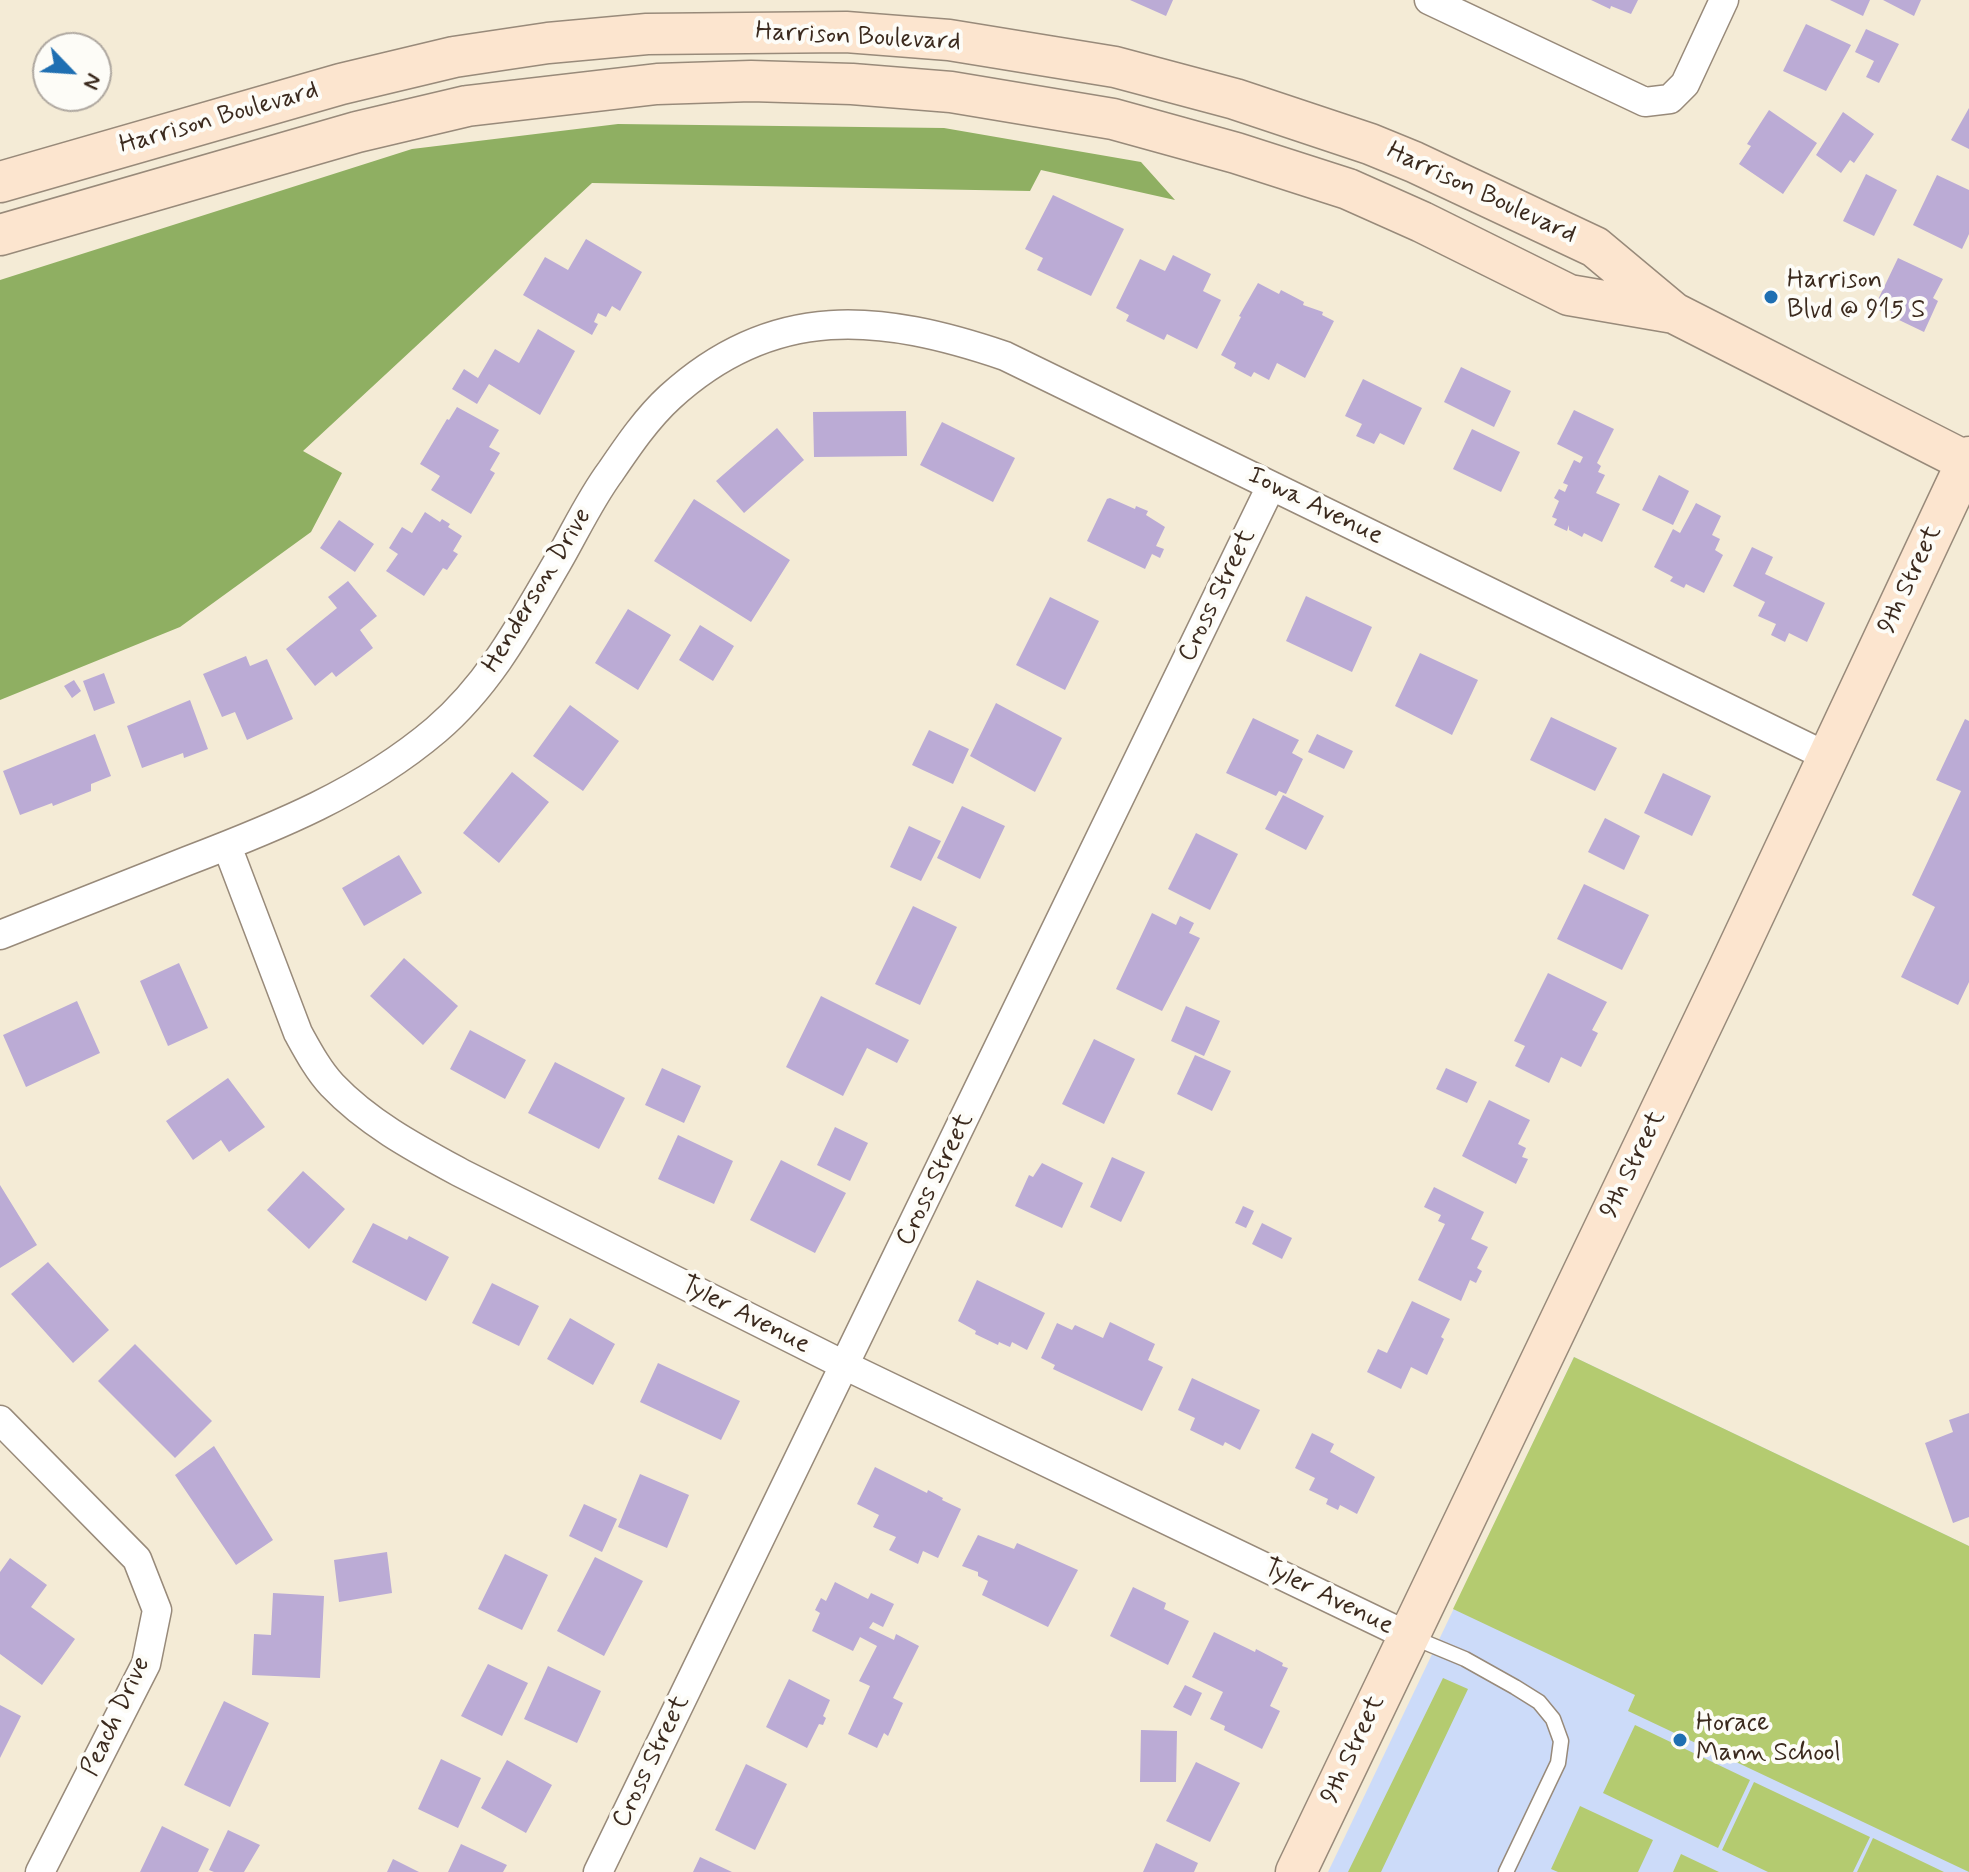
<!DOCTYPE html>
<style>
body{margin:0}
#map{position:relative;width:1969px;height:1872px;overflow:hidden;background:#f4ebd6;font-family:Mynerve,sans-serif}
canvas{display:block}
.north{position:absolute;left:32px;top:32px;width:80px;height:80px;box-sizing:border-box;background:#fdfcf7;border:2px solid #afa8a0;border-radius:50%;rotate:115deg;font-size:22px;font-weight:700;line-height:32px;text-align:center;color:#3b2a1e}
.north::after{content:'';display:block;margin:auto;width:28px;height:36px;background:#1f6fb2;clip-path:polygon(50% 0,100% 100%,50% 72%,0 100%)}
</style>
<div id="map">
<canvas width="1969" height="1872"></canvas>
<div class="north">N</div>
</div>
<script>
const ctx = document.querySelector('canvas').getContext('2d');
ctx.lineJoin = 'round';
function paint(path, color) { ctx.fillStyle = color; ctx.fill(path, 'evenodd'); }
function stroke(path, color, width, dash) { ctx.strokeStyle = color; ctx.lineWidth = width; ctx.lineCap = dash ? 'butt' : 'round'; ctx.setLineDash(dash || []); ctx.stroke(path); }
function write(font, color, halo, rows, align = 'center') {
  ctx.font = font + ' Mynerve,sans-serif'; ctx.lineWidth = 8; ctx.setLineDash([]); ctx.textBaseline = 'middle'; ctx.strokeStyle = halo; ctx.fillStyle = color; for (const [text, x, y, turn = 0] of rows) {
    ctx.save(); ctx.translate(x, y); ctx.rotate((+turn || 0) * Math.PI / 180); ctx.textAlign = isNaN(turn) ? turn : align; if (halo) ctx.strokeText(text, 0, 0); ctx.fillText(text, 0, 0); ctx.restore();
  }
}
paint(new Path2D(`
 M1574,1357L1969,1546V1872H1328Z`), '#ccdbf9');
paint(new Path2D(`
 M1574,1357L1969,1546V1872L1628,1711L1635,1695L1453,1609Z
 M1443,1678L1468,1689L1381,1872H1348Z
 M1635,1725L1750,1780L1718,1848L1603,1793Z
 M1754,1782L1870,1837L1853,1872H1768L1722,1850Z
 M1580,1806L1653,1840L1638,1872H1558L1551,1869Z
 M1873,1838L1944,1872H1857Z
 M1681,1854L1719,1872H1673Z`), '#b4cb70');
paint(new Path2D(`
 M618,124L944,128L1141,162L1175,200L1041,170L1030,191L592,183L303,451L342,473L311,532L180,627L0,700V280L412,149Z`), '#8faf62');
paint(new Path2D(`
 M1130,0H1173L1166,16Z
 M1591,0H1638L1631,14L1611,6L1610,9Z
 M1830,0H1870L1863,16Z
 M1883,0H1921L1914,16Z
 M1806,24L1851,45L1826,91L1783,71Z
 M1866,29L1899,44L1879,83L1866,77L1874,61L1855,52Z
 M1969,108V149L1951,140Z
 M1769,110L1817,143L1783,194L1739,164L1751,146L1747,144Z
 M1843,112L1874,134L1854,163L1850,160L1841,173L1816,155Z
 M1866,174L1897,190L1874,236L1843,221Z
 M1937,175L1969,190V234L1962,249L1913,225Z
 M1053,195L1124,229L1091,296L1037,270L1043,258L1025,249Z
 M586,239L642,272L620,311L612,306L606,317L598,313L594,322L598,324L592,335L523,295L545,257L568,270Z
 M1173,255L1211,274L1203,291L1221,300L1197,349L1167,334L1164,340L1126,321L1129,315L1116,308L1140,259L1165,271Z
 M1898,258L1943,279L1933,298L1938,301L1924,332L1874,308Z
 M1258,283L1279,294L1281,290L1304,302L1303,305L1323,312L1322,315L1334,321L1305,378L1277,363L1269,380L1254,372L1251,377L1234,368L1236,363L1221,355L1241,317L1239,316Z
 M538,329L575,351L540,415L489,384L477,404L452,389L464,369L478,378L495,349L519,363Z
 M1461,367L1511,391L1494,427L1444,402Z
 M1363,379L1422,408L1404,445L1380,433L1374,444L1356,436L1362,424L1345,416Z
 M457,407L499,430L489,447L500,453L490,470L495,473L471,514L431,490L440,476L420,464L447,419L449,420Z
 M1574,410L1614,429L1597,463L1601,466L1598,472L1605,475L1596,493L1620,504L1602,542L1584,533L1582,537L1569,530V525L1567,531L1554,525L1557,519L1552,517L1559,501L1554,498L1559,489L1565,492L1568,485L1563,483L1574,460L1580,463L1583,457L1557,444Z
 M906,411L907,456L814,457L813,412Z
 M942,422L1015,458L993,502L920,465Z
 M777,428L804,460L744,513L716,481Z
 M1472,429L1520,452L1501,492L1453,469Z
 M1659,475L1689,491L1673,525L1642,510Z
 M1110,498L1135,509L1136,506L1148,511L1146,515L1165,527L1156,546L1164,549L1160,558L1152,554L1145,569L1087,541L1107,499Z
 M694,499L790,560L751,622L654,561Z
 M1696,503L1721,516L1712,535L1720,539L1715,550L1723,555L1704,593L1686,584L1684,588L1670,581L1673,577L1654,567L1673,529L1680,533Z
 M425,512L440,522L442,519L450,524L448,527L462,536L453,551L458,554L447,570L443,568L424,596L386,571L398,554L389,548L402,527L412,533Z
 M339,520L374,544L355,572L320,548Z
 M1752,547L1773,557L1765,574L1825,603L1807,642L1789,633L1785,642L1771,635L1776,624L1758,616L1765,602L1733,586Z
 M348,581L377,616L360,630L373,648L336,677L332,672L315,686L286,649L337,608L328,597Z
 M1306,596L1372,627L1352,672L1286,641Z
 M1050,597L1099,621L1065,690L1016,665Z
 M628,609L671,635L638,690L595,663Z
 M700,625L734,646L713,681L679,660Z
 M1420,653L1478,680L1452,735L1395,706Z
 M246,656L250,666L267,659L293,719L247,740L235,712L222,717L203,674Z
 M104,673L115,703L94,711L83,681Z
 M74,680L81,691L72,698L64,686Z
 M190,700L208,749L184,758L183,753L142,768L127,726Z
 M996,703L1062,738L1035,792L970,756Z
 M570,705L619,741L583,791L533,756Z
 M1551,717L1617,748L1595,791L1530,760Z
 M1253,718L1299,740L1292,753L1303,759L1286,794L1279,791L1276,796L1226,773Z
 M1965,719L1969,721V982L1958,1005L1901,977L1935,907L1912,895L1961,791L1936,780Z
 M929,730L969,749L953,784L912,765Z
 M95,734L111,776L91,784V791L53,806L52,803L20,815L3,771Z
 M1317,734L1353,751L1344,769L1308,752Z
 M512,772L549,802L499,863L463,833Z
 M1663,773L1711,796L1692,836L1644,813Z
 M1283,795L1324,816L1306,850L1265,829Z
 M962,806L1005,826L980,879L937,858Z
 M1605,818L1640,836L1624,870L1588,852Z
 M909,826L941,841L921,881L890,867Z
 M1196,833L1238,854L1210,910L1168,889Z
 M399,855L422,893L364,926L342,888Z
 M1584,884L1649,915L1622,970L1557,939Z
 M913,906L957,927L920,1005L875,984Z
 M1152,913L1176,925L1180,916L1194,923L1189,933L1200,938L1162,1011L1116,989Z
 M404,958L458,1006L423,1045L370,996Z
 M179,963L208,1028L168,1046L140,981Z
 M1548,973L1607,1002L1592,1030L1598,1033L1581,1067L1561,1057L1549,1083L1515,1066L1525,1046L1514,1041Z
 M821,996L909,1040L897,1063L867,1048L843,1096L786,1067Z
 M77,1001L100,1053L26,1087L3,1035Z
 M1186,1006L1220,1021L1204,1056L1171,1041Z
 M470,1030L526,1060L505,1099L450,1069Z
 M1094,1039L1135,1059L1104,1124L1062,1104Z
 M1195,1055L1231,1071L1212,1111L1177,1094Z
 M555,1062L625,1098L599,1149L528,1113Z
 M662,1068L701,1086L684,1123L645,1105Z
 M1446,1068L1477,1082L1467,1103L1436,1089Z
 M228,1078L265,1127L229,1152L221,1140L193,1160L166,1121Z
 M1489,1100L1530,1120L1518,1144L1526,1148L1522,1157L1528,1159L1516,1184L1462,1156Z
 M835,1127L868,1143L850,1181L817,1165Z
 M678,1135L733,1161L714,1204L658,1179Z
 M1112,1157L1145,1172L1121,1222L1090,1207Z
 M781,1160L846,1193L815,1253L750,1220Z
 M1042,1163L1083,1183L1062,1228L1015,1206L1029,1175L1033,1177Z
 M303,1171L345,1209L309,1249L267,1210Z
 M0,1185L37,1245L0,1268Z
 M1434,1187L1484,1212L1471,1239L1488,1247L1477,1268L1482,1271L1476,1283L1470,1280L1461,1301L1418,1280L1445,1224L1438,1221L1441,1215L1424,1207Z
 M1243,1206L1254,1211L1246,1228L1235,1223Z
 M373,1223L407,1240L409,1236L449,1257L426,1301L352,1262Z
 M1262,1223L1292,1238L1282,1259L1252,1244Z
 M48,1262L109,1330L73,1363L11,1294Z
 M977,1280L1045,1313L1027,1350L1012,1342L1010,1347L999,1342L998,1345L975,1334L976,1331L958,1321Z
 M492,1283L539,1306L519,1346L472,1323Z
 M1412,1301L1450,1319L1441,1337L1444,1339L1427,1375L1411,1367L1401,1389L1367,1372L1378,1349L1387,1353Z
 M570,1318L615,1344L593,1385L547,1359Z
 M1110,1322L1155,1344L1148,1360L1163,1367L1142,1411L1053,1369L1055,1365L1041,1358L1057,1323L1072,1330L1075,1325L1103,1338Z
 M135,1344L212,1421L175,1458L98,1381Z
 M658,1363L740,1401L721,1440L640,1402Z
 M1192,1378L1260,1410L1240,1450L1225,1442L1223,1446L1190,1430L1195,1418L1178,1410Z
 M1969,1413V1517L1953,1523L1925,1443L1953,1432L1949,1420Z
 M1312,1433L1334,1444L1330,1452L1375,1477L1357,1514L1340,1505L1338,1510L1326,1504L1328,1499L1309,1490L1315,1478L1295,1468Z
 M214,1446L273,1540L236,1565L175,1475Z
 M875,1467L927,1493L928,1490L943,1498L942,1500L961,1509L938,1558L923,1551L918,1564L889,1550L896,1537L873,1527L879,1515L857,1504Z
 M640,1474L689,1495L667,1548L618,1527Z
 M584,1504L617,1519L602,1552L569,1536Z
 M978,1535L1014,1549L1017,1543L1078,1570L1048,1627L982,1595L988,1581L978,1576V1572L962,1566Z
 M387,1552L392,1593L339,1602L334,1560Z
 M505,1554L548,1575L522,1630L478,1609Z
 M595,1557L643,1581L604,1656L557,1631Z
 M10,1558L47,1585L31,1607L75,1639L42,1685L0,1654V1572Z
 M835,1582L868,1599L871,1593L894,1604L883,1627L873,1622L869,1628L894,1640L896,1634L919,1646L893,1698L903,1703L888,1736L884,1733L877,1748L848,1734L870,1686L859,1681L877,1646L860,1637L853,1651L812,1631L820,1613L815,1610L821,1598L826,1601Z
 M1133,1587L1166,1603L1164,1609L1189,1621L1168,1665L1110,1636Z
 M273,1593L324,1596L320,1678L252,1675L254,1634L271,1635Z
 M1214,1632L1255,1652L1256,1649L1283,1663L1282,1666L1288,1668L1270,1706L1280,1711L1262,1749L1224,1730L1225,1726L1210,1719L1223,1692L1192,1677Z
 M488,1664L528,1683L502,1736L461,1716Z
 M548,1666L601,1691L577,1743L524,1719Z
 M789,1679L830,1700L823,1716L826,1718L823,1725L819,1724L807,1748L766,1727Z
 M1185,1685L1202,1693L1191,1716L1173,1707Z
 M224,1701L269,1723L230,1807L184,1785Z
 M0,1705L21,1716L0,1758Z
 M1141,1730L1177,1731L1176,1782H1140Z
 M441,1759L481,1778L458,1828L418,1809Z
 M507,1760L552,1785L526,1833L481,1808Z
 M1196,1762L1240,1783L1210,1842L1166,1821Z
 M746,1764L787,1784L755,1850L715,1830Z
 M162,1826L209,1849L198,1872H140Z
 M228,1830L260,1845L244,1872H214L209,1870Z
 M1156,1843L1198,1863L1194,1872H1143Z
 M461,1844L507,1865L503,1872H448Z
 M700,1857L732,1872H693Z
 M393,1859L419,1872H387Z`), '#bbabd5');
const lane = new Path2D(`
 M1412,1637L1465,1659L1515,1687L1539,1702L1553,1719L1561,1741L1558,1763L1506,1872`);
const street = new Path2D(`
 M1429,0L1645,102L1670,99L1685,84L1724,0
 M227,846L298,1033C308,1051 318,1070 332,1085C368,1123 415,1148 461,1173L846,1366L1408,1636
 M0,935C62,910 125,886 187,861C276,827 363,792 436,730C490,684 522,623 557,563C575,532 590,499 611,471C628,446 647,418 670,397C774,302 881,314 1005,356L1828,757
 M0,1420L137,1559L157,1610L146,1664L40,1872
 M598,1872L1271,486`);
const secondary = new Path2D(`
 M0,182L341,84L454,57L548,43L647,34L846,32L949,40L1115,67L1235,99L1370,144L1414,162L1595,247L1674,313L1969,463
 M0,235L357,132L467,106L657,84L751,81L852,84L951,92L1113,119L1236,153L1348,189L1422,222L1569,295L1674,313
 M1296,1872L1728,970L1969,457`);
stroke(lane, '#988a7a', 17);
stroke(street, '#988a7a', 31);
stroke(secondary, '#988a7a', 43);
stroke(lane, '#fff', 14);
stroke(street, '#fff', 28);
stroke(secondary, '#fce5cf', 40);
for (const [x, y, r, color] of [
 [1771,297,8,"#1f6fb2"],
 [1680,1740,8,"#1f6fb2"]
]) { const dot = new Path2D(); dot.arc(x, y, r, 0, 2 * Math.PI); ctx.fillStyle = color; ctx.fill(dot); stroke(dot, '#fdfcf7', 3); }
write('26px', '#3b2a1e', '#fdfcf7', [
 ["Harrison Boulevard",858,38,3],
 ["Harrison Boulevard",219,119,-16],
 ["Harrison Boulevard",1481,194,25],
 ["Iowa Avenue",1315,507,26],
 ["9th Street",1911,580,-65],
 ["Henderson Drive",538,591,-59],
 ["Cross Street",1218,596,-64],
 ["9th Street",1634,1165,-64],
 ["Cross Street",936,1180,-64],
 ["Tyler Avenue",745,1316,27],
 ["Tyler Avenue",1328,1598,26],
 ["Peach Drive",117,1717,-65],
 ["9th Street",1354,1750,-65],
 ["Cross Street",652,1762,-64]
]);
write('26px', '#3b2a1e', '#fdfcf7', [
 ["Harrison",1787,282],
 ["Blvd @ 915 S",1787,312],
 ["Horace",1696,1725],
 ["Mann School",1696,1755]
], 'left');
</script>
